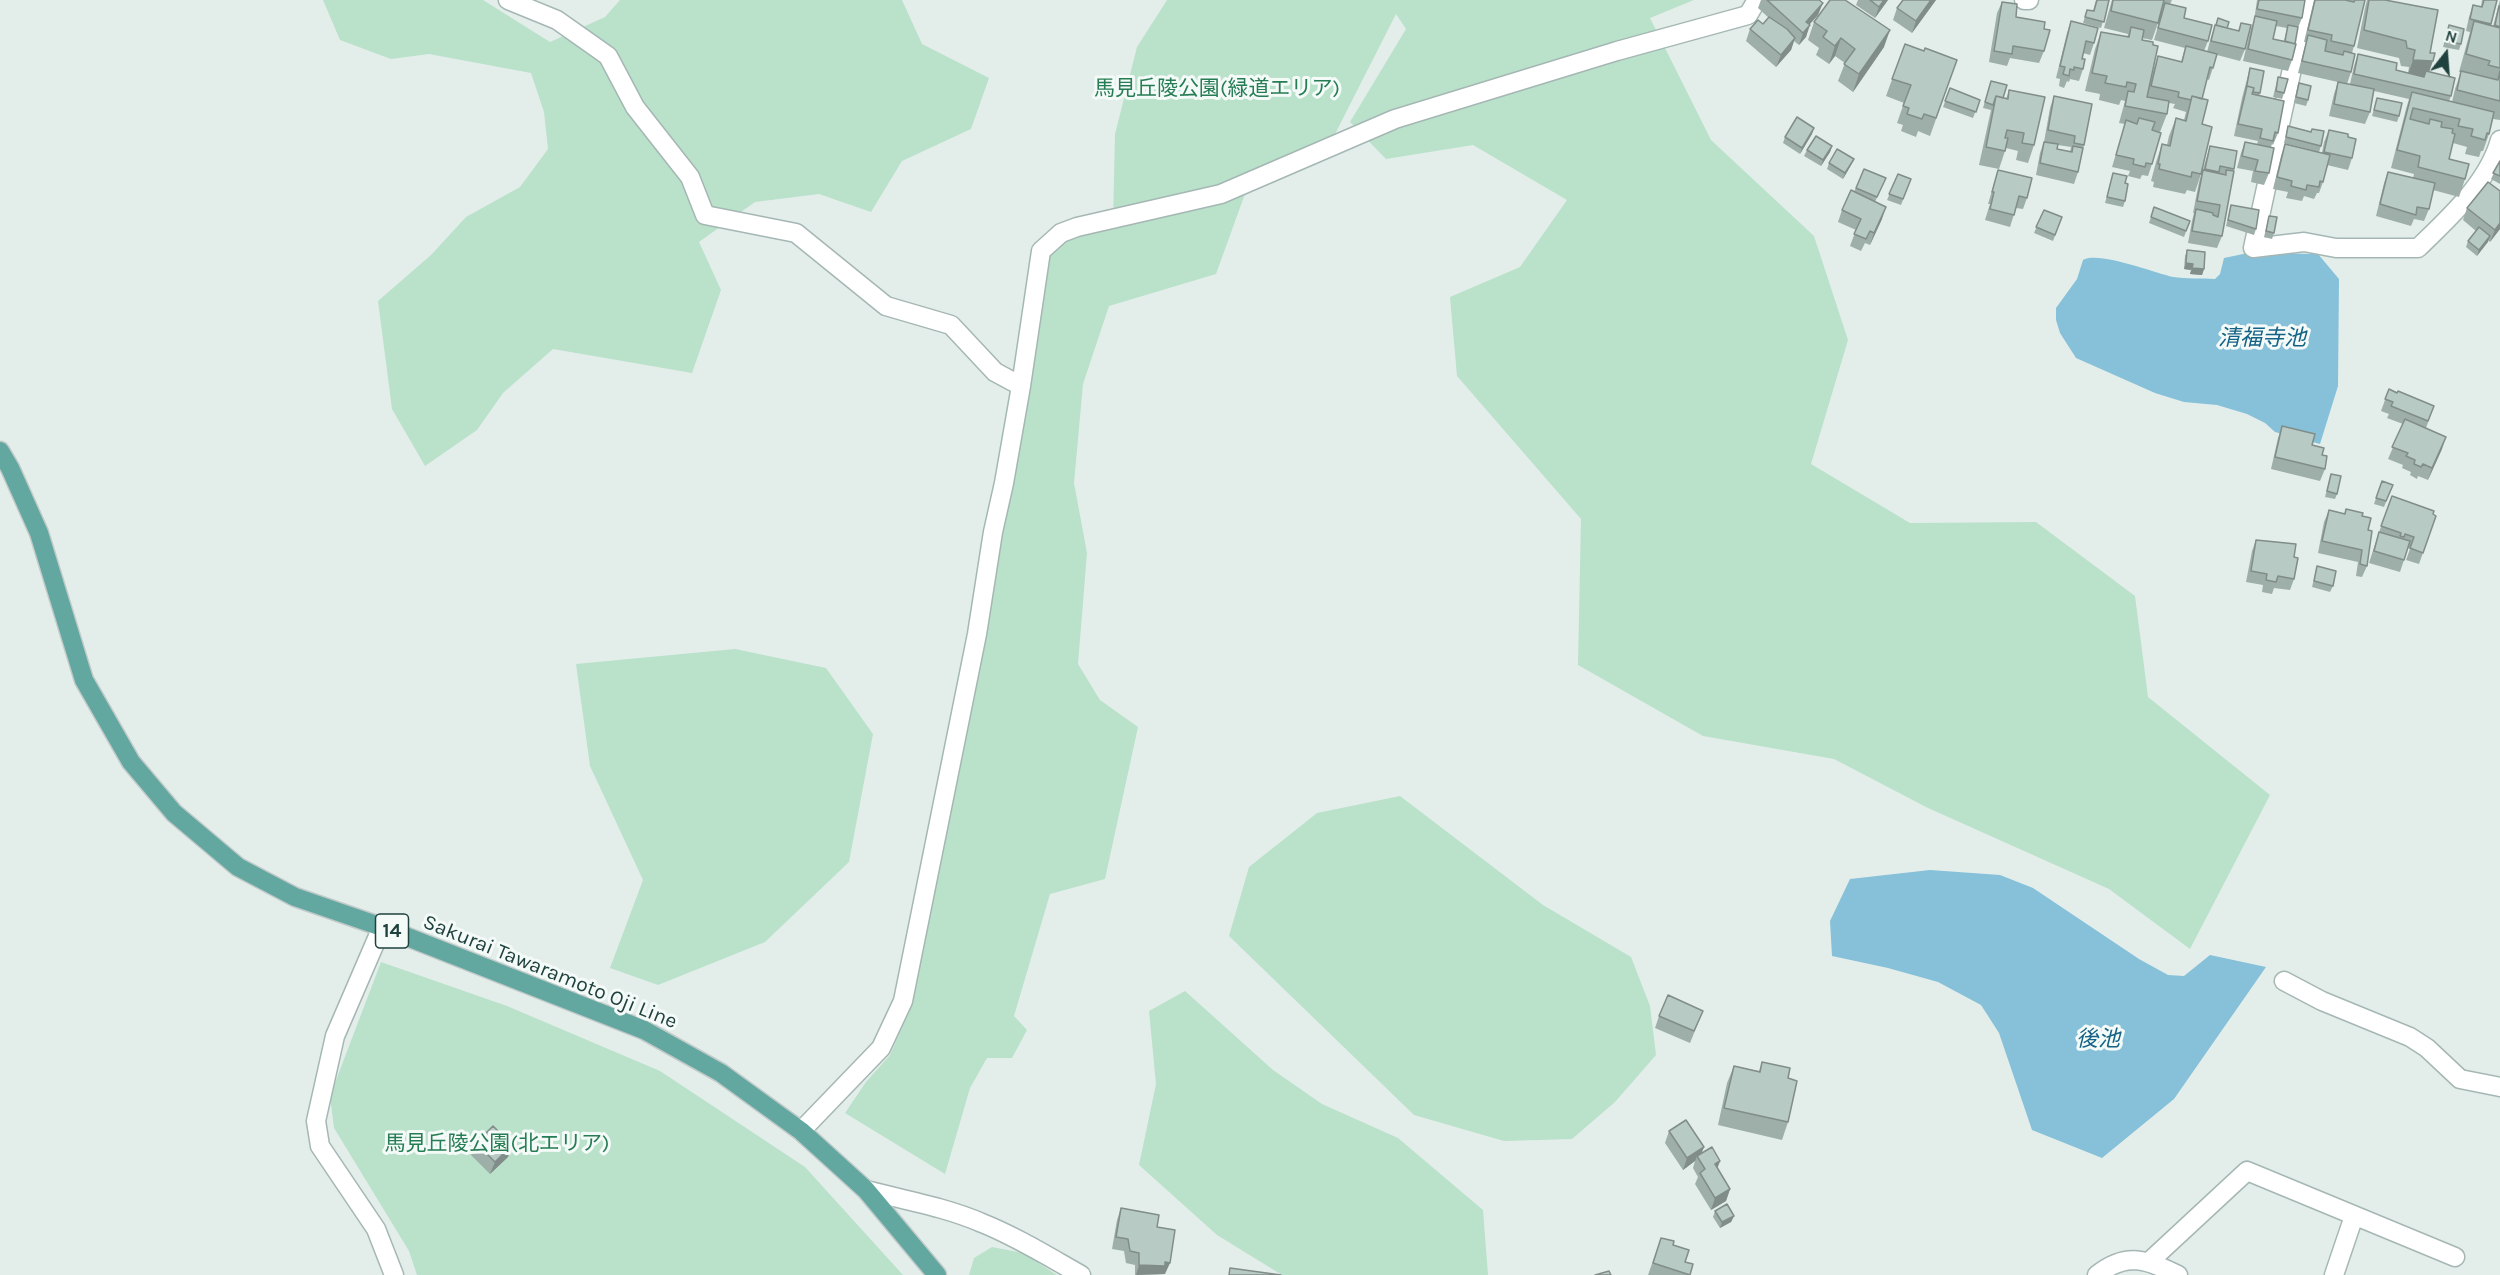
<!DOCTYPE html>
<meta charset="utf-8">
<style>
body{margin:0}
#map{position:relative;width:2500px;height:1275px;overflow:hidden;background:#e3eeeb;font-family:Karla,sans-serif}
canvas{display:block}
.north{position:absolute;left:2416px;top:24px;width:60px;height:60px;-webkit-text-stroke:4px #f4faf8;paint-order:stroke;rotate:17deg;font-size:16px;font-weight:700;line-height:24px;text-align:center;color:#20423e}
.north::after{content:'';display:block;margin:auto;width:21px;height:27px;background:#20423e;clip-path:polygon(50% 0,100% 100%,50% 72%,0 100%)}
</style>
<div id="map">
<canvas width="2500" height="1275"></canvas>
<div class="north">N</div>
</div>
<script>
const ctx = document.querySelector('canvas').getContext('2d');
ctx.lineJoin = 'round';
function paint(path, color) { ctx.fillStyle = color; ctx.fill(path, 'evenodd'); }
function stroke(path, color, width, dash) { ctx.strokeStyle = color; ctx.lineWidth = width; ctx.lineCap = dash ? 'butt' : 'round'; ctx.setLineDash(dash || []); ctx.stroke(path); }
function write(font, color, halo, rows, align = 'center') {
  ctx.font = font + ' Karla,"Noto Sans JP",sans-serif'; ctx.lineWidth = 6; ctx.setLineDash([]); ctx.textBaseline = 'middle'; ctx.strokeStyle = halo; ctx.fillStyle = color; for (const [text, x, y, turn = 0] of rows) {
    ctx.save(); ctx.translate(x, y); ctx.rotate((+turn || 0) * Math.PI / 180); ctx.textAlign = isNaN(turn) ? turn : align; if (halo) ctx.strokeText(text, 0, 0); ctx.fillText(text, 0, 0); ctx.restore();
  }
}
paint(new Path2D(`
 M323,0H483L550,42L605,17L620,0H902L922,44L989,78L971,129L902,161L871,212L819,194L755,202L699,242L721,290L692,373L553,349L503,393L477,430L425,466L392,409L378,301L431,255L466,217L520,187L548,149L544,112L531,73L429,54L391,59L340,40Z
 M1167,0H1694L1650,18L1711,140L1814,236L1848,340L1811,464L1910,523L2036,522L2135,596L2148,697L2270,795L2190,949L2109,889L1928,808L1834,759L1703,736L1578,665L1581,519L1457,376L1450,297L1520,267L1567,200L1473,145L1386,159L1350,122L1406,29L1396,14L1334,136L1254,169L1216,274L1109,306L1083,384L1074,483L1087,553L1078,664L1100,700L1138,727L1105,879L1050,894L1014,1016L1027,1030L1012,1058H987L970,1088L945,1174L845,1113L866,1082L890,1055L908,1014L923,948L988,595L1047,255L1064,239L1113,224L1115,134L1137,47Z
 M735,649L826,668L873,734L849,862L765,942L658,985L610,968L643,880L590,766L576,664Z
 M1400,796L1543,905L1631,957L1650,1006L1656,1055L1615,1102L1572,1139L1504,1141L1414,1115L1229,936L1249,867L1317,813Z
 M381,962L507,1006L660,1071L805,1167L903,1275H417L409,1251L334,1128L330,1096Z
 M1185,991L1273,1070L1322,1104L1398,1138L1483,1210L1488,1275H1282L1217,1235L1139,1165L1156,1084L1149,1011Z
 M992,1247L1023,1253L1057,1275H969L974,1258Z`), '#bae1ca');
paint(new Path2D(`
 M2248,253L2318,254L2339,279L2338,386L2320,444L2275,432L2265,423L2247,414L2217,405L2184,402L2155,393L2076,358L2060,333L2056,320V308L2077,279L2083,260C2099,251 2154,273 2173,277C2186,279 2201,278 2215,279L2220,274L2224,258Z
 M1930,870L2000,875L2033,888L2139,959L2168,975L2184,976L2210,955L2266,967L2174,1099L2102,1158L2032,1130L1999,1033L1981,1005L1938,982L1888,968L1832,956L1830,921L1850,879Z`), '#86c0d9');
const minor = new Path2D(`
 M508,0L557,20L608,56L635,107L690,177L705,215L796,233L886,306L951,325L995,372L1021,386
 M2024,0H2029
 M2307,0L2253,248L2304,242L2336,248H2418C2449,218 2488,183 2500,140
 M382,927L335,1036L316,1121L320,1146L376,1229L394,1275
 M2284,981L2322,1001L2410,1037L2427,1048L2460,1079L2500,1087
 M801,1131L881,1048L903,1001L977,634L993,532L1004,483L1021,386L1041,251L1061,233L1077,227L1221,194L1395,119L1617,51L1748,15L1757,0
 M866,1190C904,1200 945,1207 982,1223C1017,1237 1049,1257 1081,1275
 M2150,1261L2247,1171L2455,1257
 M2097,1275C2127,1251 2147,1260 2178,1275
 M2334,1275L2354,1216`);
const major = new Path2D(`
 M0,451L10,468L39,533L84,680L131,762L174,813L238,867L295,897L382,927L644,1030L721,1073L801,1131L866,1190L937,1275`);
stroke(minor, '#a5b7b4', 21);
stroke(major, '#c1cac9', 21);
stroke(minor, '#fff', 18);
stroke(major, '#63a8a0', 18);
paint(new Path2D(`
 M1761,0H1819L1818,15L1809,25L1806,37L1799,45L1794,41L1791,50L1776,67L1746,41L1750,29L1763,24L1769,18L1758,8Z
 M1858,0H1888L1875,18L1856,5Z
 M1936,0L1912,33L1893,20L1897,8Z
 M2096,0H2109L2101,28L2083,23L2087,10L2093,11Z
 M2112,0H2164L2158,23L2152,40L2142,38V40L2150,85L2154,68L2158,56L2181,62L2185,48L2154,40L2164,6H2162L2164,0H2172L2170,4L2208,41L2204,51L2207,52L2211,37L2218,18L2227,28L2238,31L2241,23L2245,49L2240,61L2217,55L2209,80L2207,79L2202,99L2201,174L2195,192L2187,190L2185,194L2153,187L2154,182L2151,181L2156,162L2162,144L2167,145L2169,136L2176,118L2184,120L2186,112L2173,108L2175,104L2169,103L2167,114L2160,132L2152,130V164L2148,176L2142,175L2140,179L2128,176L2130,171L2112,167L2125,124L2119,123L2125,101L2121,100L2119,105L2099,100L2100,94L2085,91L2095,49L2101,32L2127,37L2128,34L2104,28Z
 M2257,0H2305L2302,18L2297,30L2292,60L2288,71L2243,61L2251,28L2254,21ZM2276,26L2287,28L2284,41L2273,39Z
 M2314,0H2365L2354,46L2352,53L2351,72L2347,84H2350L2354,66L2358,54L2396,70L2408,73L2409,67L2401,66L2399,58L2357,48L2365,8L2367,0H2390L2389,1L2430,53L2429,72L2451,96L2449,101L2452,102L2455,89L2461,72H2459L2470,32L2466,31L2469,17L2473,5L2481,7L2482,0H2497L2491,25L2493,26L2500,0V120L2493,119L2489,134L2483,151H2481L2479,157L2465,154L2467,147L2453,143L2449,159L2465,179L2459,197L2433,190L2429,209L2424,221L2414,219L2411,226L2376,216L2384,183L2388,172L2413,178L2414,174L2391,168L2406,109L2409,99L2374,91L2370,112L2365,124L2329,116L2334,94L2338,82L2298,73L2306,42H2304Z
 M2002,2L2016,17L2044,29V51L2039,63L2010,58L2007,66L1989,62L1997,13Z
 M2071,21L2094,43L2090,55L2083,53L2082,59L2083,69L2079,81L2070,79L2069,82L2067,81L2064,88L2059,86L2060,79L2056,78L2067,33Z
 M1814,22L1884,47L1853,92L1838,81L1845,63L1835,56L1829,64L1816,55L1819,48L1808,40Z
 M2449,25L2461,44L2459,50L2443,47Z
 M1905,44L1924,51L1957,60L1930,136L1918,131L1916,137L1901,131L1903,125L1897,123L1904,103L1886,96Z
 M2250,68L2260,93L2259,96L2278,133L2273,145L2272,144L2271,147L2269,173L2264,185L2251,182L2253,171L2237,168L2241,153L2245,142L2257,144L2258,141L2234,136L2242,98Z
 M2278,77L2284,93L2282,99L2273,97Z
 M2299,83L2308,100L2306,106L2294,103Z
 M1989,87L2003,98L2006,99L2009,90L2034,145L2028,163L2016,160L2018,151L2006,148L1999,169L1979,165L1991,110L1983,108Z
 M1950,88L1980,100L1973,118L1943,107Z
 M2054,96L2084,145L2078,172L2074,184L2036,175L2040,153L2044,142L2050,108ZM2058,145L2071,147L2070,152L2057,149Z
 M2377,98L2399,116L2397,122L2372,116Z
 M2288,126L2321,146L2319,152L2284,143Z
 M2329,130L2348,137L2352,158L2348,170L2327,165L2323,182L2319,193H2317L2314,199L2304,196L2302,201L2286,198L2288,192L2273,189L2281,156L2285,144L2322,153L2324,142Z
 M1812,134L1800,154L1783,143L1785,137Z
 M1832,146L1830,152L1821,166L1804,156L1807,150Z
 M2210,146L2237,151L2222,236L2217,248L2188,243L2192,221L2194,213H2193L2199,182Z
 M2500,161V184L2491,179Z
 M1829,163L1851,165L1843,179L1827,169Z
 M1864,169L1883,184L1875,202L1882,219L1870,245L1865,243L1861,251L1850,246L1856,230L1838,222L1842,210L1854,192Z
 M1998,170L2027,198L2023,209L2016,208L2010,227L1985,220L1990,204H1988Z
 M2113,173L2125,183V201L2123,207L2105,203Z
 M1898,174L1911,179L1901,205L1887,200Z
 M2500,191V229L2490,242L2488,240L2477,256L2466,247L2468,241L2476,231L2463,220L2467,208Z
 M2231,205L2256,229L2254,235L2226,226Z
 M2044,210L2062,217L2053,241L2034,233Z
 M2269,216L2274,233L2272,239L2264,237Z
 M2151,217L2190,221L2184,237L2149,223Z
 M2187,250L2204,269L2202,275L2190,274L2191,270L2184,269L2185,256Z
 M2389,389L2434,406L2426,428L2442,449L2428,480L2418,476L2417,479L2410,475L2411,472L2402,468L2403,465L2388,459L2403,424L2387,418L2389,414L2381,411Z
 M2282,426L2312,445L2322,455L2325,469L2320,481L2271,469L2278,438Z
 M2331,474L2337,494L2335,499L2325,497Z
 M2382,481L2393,485L2384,507L2374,504Z
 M2392,496L2436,516L2419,564L2406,560L2410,549L2408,548L2400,572L2369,563L2377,538Z
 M2346,509L2362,516L2368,530L2367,566L2362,577L2356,576L2358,562L2318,553L2324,522L2329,510L2344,514Z
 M2256,540L2294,557V579L2290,590L2274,588L2272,594L2262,592L2263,585L2246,582L2252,551Z
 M2317,566L2333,586L2330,592L2312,587Z
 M1703,1011L1690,1043L1655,1028L1659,1016Z
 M1762,1062L1788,1078V1122L1782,1140L1718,1125L1727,1083L1734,1066L1759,1071Z
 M1669,1131L1704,1147L1701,1154L1720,1161L1717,1168L1730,1189L1726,1201L1711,1210L1695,1184L1698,1177L1693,1168L1695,1161L1683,1170L1665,1143Z
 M476,1143L508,1157L490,1174L471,1155Z
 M1121,1208L1157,1227L1165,1274L1135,1275V1265L1126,1263L1124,1251L1112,1249L1117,1220Z
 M1715,1211L1734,1216L1731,1222L1720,1228L1713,1217Z
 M1661,1238L1673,1245L1685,1262L1690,1275H1648Z`), '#9eaea9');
paint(new Path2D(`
 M1884,0H1888L1875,18L1879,7Z
 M1931,0H1936L1912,33L1916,21Z
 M1823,3L1818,15L1801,34L1806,22Z
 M1810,25L1806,37L1799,45L1803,33Z
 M1890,30L1884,47L1853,92L1859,74Z
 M1795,38L1791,50L1776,67L1781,55Z
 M1841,38L1835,56L1829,64L1835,46Z
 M2413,60L2433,61L2427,78L2426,71L2423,78L2407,77Z
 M1814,128L1812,134L1800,154L1802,148Z
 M1832,146L1830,152L1821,166L1823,160Z
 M1854,159L1851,165L1843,179L1845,173Z
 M1886,207L1882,219L1870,245L1874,233Z
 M2500,223V229L2490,242L2495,230Z
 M2490,236L2488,242L2477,256L2479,250Z
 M2186,263L2193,264L2191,270L2184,269Z
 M2192,268L2204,269L2202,275L2190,274Z
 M2446,437L2442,449L2428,480L2432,468Z
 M512,1145L508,1157L490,1174L495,1162Z
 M1704,1147L1699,1159L1697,1156L1695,1161L1683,1170L1687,1158Z
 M1720,1161L1716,1172L1715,1164Z
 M1730,1189L1726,1201L1711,1210L1715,1198Z
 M1734,1216L1731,1222L1720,1228L1722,1222Z
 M1165,1262L1170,1263L1165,1274L1136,1275L1139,1265Z`), '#818d89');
const building = new Path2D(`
 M1767,0H1819L1823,3L1806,22L1810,25L1803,33Z
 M1830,0H1845L1890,30L1859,74L1844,64L1855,49L1841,38L1835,46L1823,37L1827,31L1814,22Z
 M1870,0H1884L1879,7Z
 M1903,0H1931L1916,21L1897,8Z
 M2097,0H2109L2104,22L2085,17L2087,10L2094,11Z
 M2113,0H2164L2158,23L2111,11Z
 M2259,0H2305L2302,18L2257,9Z
 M2315,0H2345L2354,2L2355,0H2365L2354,46L2331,41L2332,35L2308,30Z
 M2369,0H2385L2438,10L2430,53H2435L2433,61L2413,60L2415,50L2407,48L2406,41L2364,30Z
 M2484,0H2497L2491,24L2470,19L2473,5L2482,7Z
 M2002,2L2017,4L2016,17L2045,22L2044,29L2050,30L2044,51L2013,46L2012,54L1994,51Z
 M2165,3L2186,8L2184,18L2212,25L2208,41L2158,28Z
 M2499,6H2500V27L2495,25Z
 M2255,16L2277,21L2273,39L2296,44L2292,60L2248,49Z
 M1769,17L1787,29L1795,38L1781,55L1750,29L1758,20L1763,24Z
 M2218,18L2229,22L2227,28L2216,25Z
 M2071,21L2098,28L2094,43L2086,41L2082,59H2085L2083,69L2074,67V70L2070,69L2069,76L2063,74L2065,67L2060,66Z
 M2474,21L2500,28V68L2488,65L2490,61L2466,54Z
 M2241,23L2251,25L2245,49L2211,41L2215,25L2239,31Z
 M2288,25L2298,27L2295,44L2285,41Z
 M2449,25L2464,29L2461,44L2445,41Z
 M2131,27L2144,30L2142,40L2153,42V45L2158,46L2147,97L2169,101L2167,114L2125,106L2128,91L2134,92L2136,84L2127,82L2126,87L2105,83L2107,76L2092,73L2101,32L2129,37Z
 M2308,35L2327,40L2325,51L2343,55L2344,51L2355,54L2351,72L2302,61Z
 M1905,44L1924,51L1925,48L1957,60L1936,118L1924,114L1922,119L1907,114L1909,108L1903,106L1911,85L1892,79Z
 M2186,46L2217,54L2213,68L2210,67L2202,99L2192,96L2191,100L2178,97L2179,92L2151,86L2158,56L2182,62Z
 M2358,54L2397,63L2396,70L2424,77L2426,71L2455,78L2451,96L2354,74Z
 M2250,68L2264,71L2260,93L2253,92L2254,88L2247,86L2246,90Z
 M2461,71L2498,80L2500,71V101L2457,90Z
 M2278,77L2288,79L2284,93L2276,91Z
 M1991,81L2007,85L2003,98L1996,96L1993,105L1985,102Z
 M2338,82L2374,89L2370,112L2334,104Z
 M2299,83L2311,86L2308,100L2296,97Z
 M2247,86L2254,88L2252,94L2284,101L2278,133L2275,132L2273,141L2260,138L2262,129L2238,124Z
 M1950,88L1980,100L1976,112L1945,101Z
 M2009,90L2045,97L2034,145L2022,143L2024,133L2007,130L2005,138H2008L2005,151L1986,147L1996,96L2008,99Z
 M2412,92L2494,112L2489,134L2487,133L2485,140L2471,136L2473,129L2458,126L2460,119L2413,108L2410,119L2429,124L2430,119L2442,122L2441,127L2453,129L2452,133L2455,134L2449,159L2469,164L2465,179L2418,167L2420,156L2397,150Z
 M2054,96L2092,104L2084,145L2074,143L2075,136L2048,130Z
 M2192,96L2208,100L2202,124L2212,127L2201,174L2192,172L2191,177L2159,169L2160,164H2158L2162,144L2170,146L2176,118L2186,121Z
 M2377,98L2402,103L2399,116L2374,110Z
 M1797,117L1814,128L1802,148L1785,137Z
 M2139,118L2155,122L2152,130L2161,133L2152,164L2146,163L2145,167L2133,164L2134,159L2116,155L2126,120L2137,124Z
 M2288,126L2311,132L2312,129L2324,131L2321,146L2286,137Z
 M2329,130L2348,134V137L2356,139L2352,158L2324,152Z
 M1816,136L1832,146L1823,160L1807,150Z
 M2044,142L2058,144L2057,149L2072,152L2073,146L2083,148L2078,172L2040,163Z
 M2245,142L2274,148L2269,173L2255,171L2258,160L2242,156Z
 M2285,144L2330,155L2323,182L2320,181L2319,187L2307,185L2306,190L2291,186L2292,181L2277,177Z
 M2210,146L2237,151L2234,169L2220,166L2219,172L2205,169Z
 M1837,149L1854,159L1845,173L1829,163Z
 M2500,161V176L2493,173Z
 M1864,169L1886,178L1877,197L1856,188Z
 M1998,170L2032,178L2027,198L2019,196L2014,215L1990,209L1994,192H1992Z
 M2203,170L2226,175V170L2234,171L2222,236L2192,231L2196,209L2213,213V215L2218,217L2220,205L2197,201Z
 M2388,172L2435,183L2429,209L2417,207L2416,215L2380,204Z
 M2113,173L2127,176L2125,183L2128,184L2125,201L2107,197Z
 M1898,174L1911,179L1903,199L1889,194Z
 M2488,182L2500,191V223L2495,230L2467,208Z
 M1851,190L1886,207L1874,233L1870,231L1866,239L1854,234L1861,219L1842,210Z
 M2231,205L2259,210L2256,229L2228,220Z
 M2154,207L2190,221L2186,231L2151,217Z
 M2044,210L2062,217L2055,235L2036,227Z
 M2269,216L2277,217L2274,233L2266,231Z
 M2479,227L2490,236L2479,250L2468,241Z
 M2187,250L2205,252L2204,269L2192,268L2193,264L2186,263Z
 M2389,389L2397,393L2398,391L2434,406L2428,421L2391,406L2393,402L2385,399Z
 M2405,419L2446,437L2432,468L2423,464L2421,467L2414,464L2415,460L2406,456L2408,453L2392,447Z
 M2282,426L2315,434L2312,445L2324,448L2322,455L2327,456L2325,469L2275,457Z
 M2331,474L2341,476L2337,494L2327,491Z
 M2382,481L2393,485L2386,501L2376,498Z
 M2392,496L2434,511L2433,514L2436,516L2423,553L2410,548L2414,537L2405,534L2404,537L2400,536L2401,533L2381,526Z
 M2346,509L2363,513L2362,516L2371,518L2368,530L2372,531L2367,566L2360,564L2362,550L2322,541L2329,510L2345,514Z
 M2379,532L2410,541L2404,560L2374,551Z
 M2256,540L2296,544L2294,557L2298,558L2294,579L2278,576L2276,582L2266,580L2267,574L2251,571Z
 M2317,566L2336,571L2333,586L2314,581Z
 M1668,995L1703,1011L1694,1031L1659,1016Z
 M1762,1062L1790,1068L1788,1078L1797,1081L1788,1122L1724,1108L1734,1066L1760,1072Z
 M1686,1120L1704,1147L1687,1158L1669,1131Z
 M493,1126L512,1145L495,1162L476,1143Z
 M1712,1147L1720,1161L1715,1164L1730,1189L1715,1198L1700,1173L1705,1169L1697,1156Z
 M1727,1204L1734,1216L1722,1222L1715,1211Z
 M1121,1208L1159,1215L1157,1227L1175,1230L1170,1263L1165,1262V1266L1139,1265V1253L1130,1251L1128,1239L1116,1237Z
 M1661,1238L1674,1241L1673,1245L1689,1250L1685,1262L1693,1264L1690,1275L1653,1263Z
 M1230,1268L1281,1275H1229Z
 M1609,1271L1611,1275H1595Z`);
paint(building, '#b8cac4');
stroke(building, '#818d89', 1.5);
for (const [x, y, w] of [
 [392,931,33]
]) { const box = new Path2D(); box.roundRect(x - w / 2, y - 17, w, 34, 4.5); ctx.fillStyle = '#f4faf8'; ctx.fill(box); stroke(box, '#20423e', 1.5); }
write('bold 20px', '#20423e', null, [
 ["14",392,931]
]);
write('21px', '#267d54', '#f4faf8', [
 ["馬見丘陵公園(緑道エリア)",1217,89],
 ["馬見丘陵公園(北エリア)",497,1144]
]);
write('21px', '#20423e', '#f4faf8', [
 ["Sakurai Tawaramoto Oji Line",550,972,22]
]);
write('italic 22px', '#146285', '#f4faf8', [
 ["清福寺池",2262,339],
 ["後池",2098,1040]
]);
</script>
